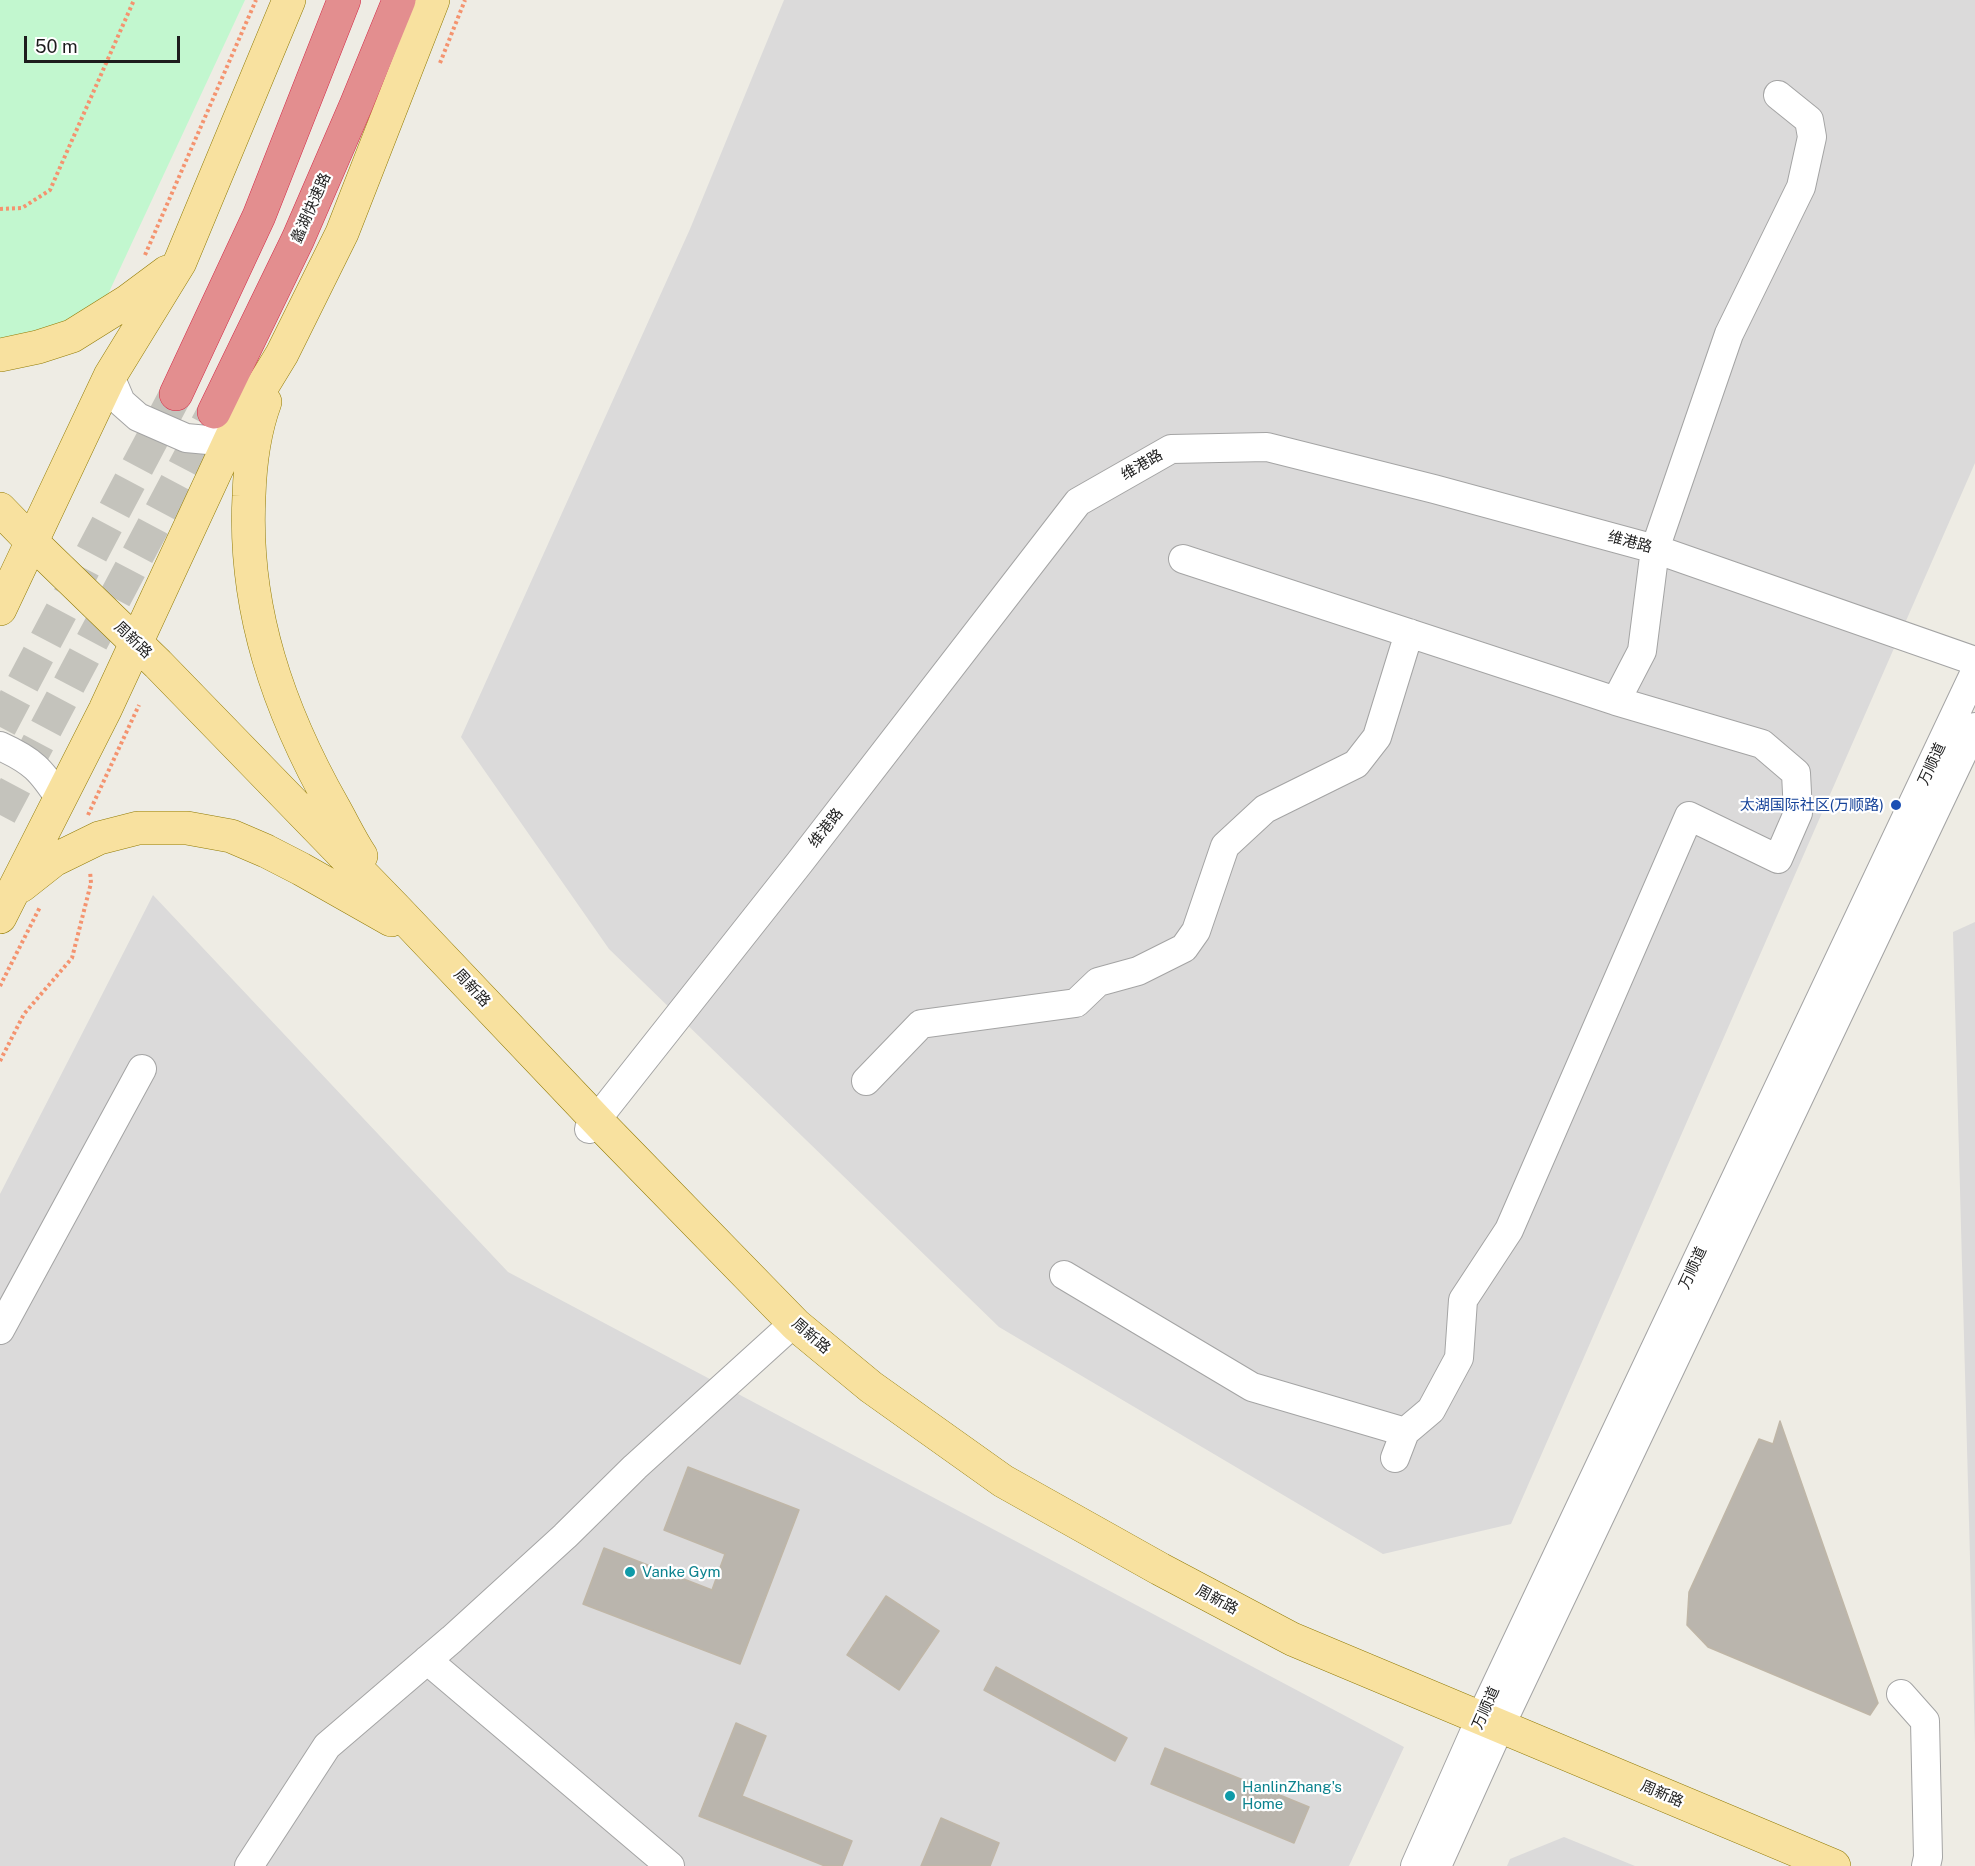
<!DOCTYPE html>
<meta charset="utf-8">
<style>
body{margin:0}
#map{position:relative;width:1975px;height:1866px;overflow:hidden;background:#eeece4;font-family:"Public Sans",sans-serif}
canvas{display:block}
.scale{position:absolute;left:24px;top:36px;width:156px;height:27px;box-sizing:border-box;border:3px solid #1d1d1d;border-top:0;padding-left:8px;font-size:18px;line-height:21px;white-space:nowrap;color:#1d1d1d;-webkit-text-stroke:4px #fff;paint-order:stroke}
</style>
<div id="map">
<canvas width="1975" height="1866"></canvas>
<div class="scale">50 m</div>
</div>
<script>
const ctx = document.querySelector('canvas').getContext('2d');
ctx.lineJoin = 'round';
function paint(path, color) { ctx.fillStyle = color; ctx.fill(path, 'evenodd'); }
function stroke(path, color, width, dash) { ctx.strokeStyle = color; ctx.lineWidth = width; ctx.lineCap = dash ? 'butt' : 'round'; ctx.setLineDash(dash || []); ctx.stroke(path); }
function write(font, color, halo, rows, align = 'center') {
  ctx.font = font + ' "Public Sans","Noto Sans SC",sans-serif'; ctx.lineWidth = 4.5; ctx.setLineDash([]); ctx.textBaseline = 'middle'; ctx.strokeStyle = halo; ctx.fillStyle = color; for (const [text, x, y, turn = 0] of rows) {
    ctx.save(); ctx.translate(x, y); ctx.rotate((+turn || 0) * Math.PI / 180); ctx.textAlign = isNaN(turn) ? turn : align; if (halo) ctx.strokeText(text, 0, 0); ctx.fillText(text, 0, 0); ctx.restore();
  }
}
paint(new Path2D(`
 M784,0H1975V463L1511,1524L1383,1554L999,1327L609,949L461,737L690,229Z
 M153,895L508,1272L1404,1747L1349,1866H0V1194Z
 M1975,922V1742L1953,932Z
 M1564,1837L1635,1866H1507L1510,1859Z`), '#dbdada');
paint(new Path2D(`
 M0,0H245L103,305L44,334L0,340Z`), '#c2f7cf');
const building = new Path2D(`
 M1780,1421L1878,1703L1870,1715L1708,1647L1687,1625L1689,1592L1759,1439L1773,1444Z
 M688,1467L799,1510L740,1664L583,1604L604,1548L712,1590L725,1554L664,1530Z
 M886,1596L939,1631L899,1690L847,1655Z
 M996,1667L1127,1738L1115,1761L984,1690Z
 M736,1723L766,1736L742,1796L852,1841L842,1866H825L699,1816Z
 M1165,1748L1309,1807L1294,1843L1151,1784Z
 M941,1818L999,1843L990,1866H921Z`);
paint(building, '#bab5ad');
stroke(building, '#bfb6a7', 1.5);
stroke(new Path2D(`
 M0,727L176,394
 M0,815L213,413`), '#c4c3bc', 33, [33, 16]);
const minor = new Path2D(`
 M110,376L121,402L138,417L186,438L208,440L232,436
 M1183,559L1616,701
 M0,746C33,761 41,770 60,799
 M866,1081L921,1024L1076,1003L1098,982L1138,971L1184,948L1196,931L1225,846L1265,809L1356,764L1377,737L1409,633
 M589,1129L800,862L1078,502L1171,449L1267,447L1434,489L1655,549L1975,661
 M1064,1275L1252,1387L1405,1432
 M0,1330L142,1069
 M1395,1458L1405,1432L1431,1410L1459,1358L1463,1300L1509,1230L1689,816L1778,859L1798,813L1796,773L1762,744L1616,701L1642,651L1655,549L1729,334L1801,187L1812,137L1809,120L1778,95
 M427,1660L670,1866
 M1901,1694L1925,1721L1928,1857L1926,1866
 M249,1866L327,1746L452,1639L565,1536L635,1467L785,1331
 M1415,1866L1481,1717L1975,672
 M1437,1866L1497,1733L1975,727`);
const major = new Path2D(`
 M0,355L38,347L72,336L128,301L167,272
 M265,402C254,432 250,463 249,496C243,609 279,711 334,808C343,824 351,841 361,856
 M0,509L32,542L158,664L397,910L604,1128L796,1325L871,1387L1003,1481L1160,1569L1292,1639L1834,1866
 M0,609L110,376L180,262L289,0
 M21,886L54,860L99,838L138,828H187L231,836L266,851L301,869L391,920
 M0,917L105,710L232,436L282,354L342,233L433,0`);
const highway = new Path2D(`
 M176,394L259,216L344,0
 M214,412L298,239L356,105L399,0`);
stroke(minor, '#a4a4a4', 30);
stroke(major, '#917b06', 34);
stroke(highway, '#d22b47', 34);
stroke(new Path2D(`
 M440,63L465,0
 M0,209L22,208L50,190L134,0
 M145,255L256,0
 M88,815L139,705
 M0,986L40,907
 M0,1061L24,1014L72,958L91,883L90,871`), '#f4936f', 4, [3, 3]);
stroke(minor, '#fff', 28);
stroke(major, '#f8e19f', 33);
stroke(highway, '#e38e8f', 33);
for (const [x, y, r, color] of [
 [1896,805,6,"#1a4fb4"],
 [630,1572,6,"#0f9aa8"],
 [1230,1796,6,"#0f9aa8"]
]) { const dot = new Path2D(); dot.arc(x, y, r, 0, 2 * Math.PI); ctx.fillStyle = color; ctx.fill(dot); stroke(dot, '#fff', 2); }
write('15px', '#1d1d1d', '#fff', [
 ["蠡湖快速路",311,208,-66],
 ["维港路",1142,465,-30],
 ["维港路",1630,542,15],
 ["周新路",133,640,44],
 ["万顺道",1932,764,-65],
 ["维港路",826,828,-52],
 ["周新路",472,988,47],
 ["万顺道",1693,1268,-65],
 ["周新路",811,1336,41],
 ["周新路",1217,1600,28],
 ["万顺道",1486,1708,-66],
 ["周新路",1662,1794,23]
]);
write('15px', '#164399', '#fff', [
 ["太湖国际社区(万顺路)",1884,805]
], 'right');
write('15px', '#0d838f', '#fff', [
 ["Vanke Gym",642,1572],
 ["HanlinZhang's",1242,1787],
 ["Home",1242,1804]
], 'left');
</script>
